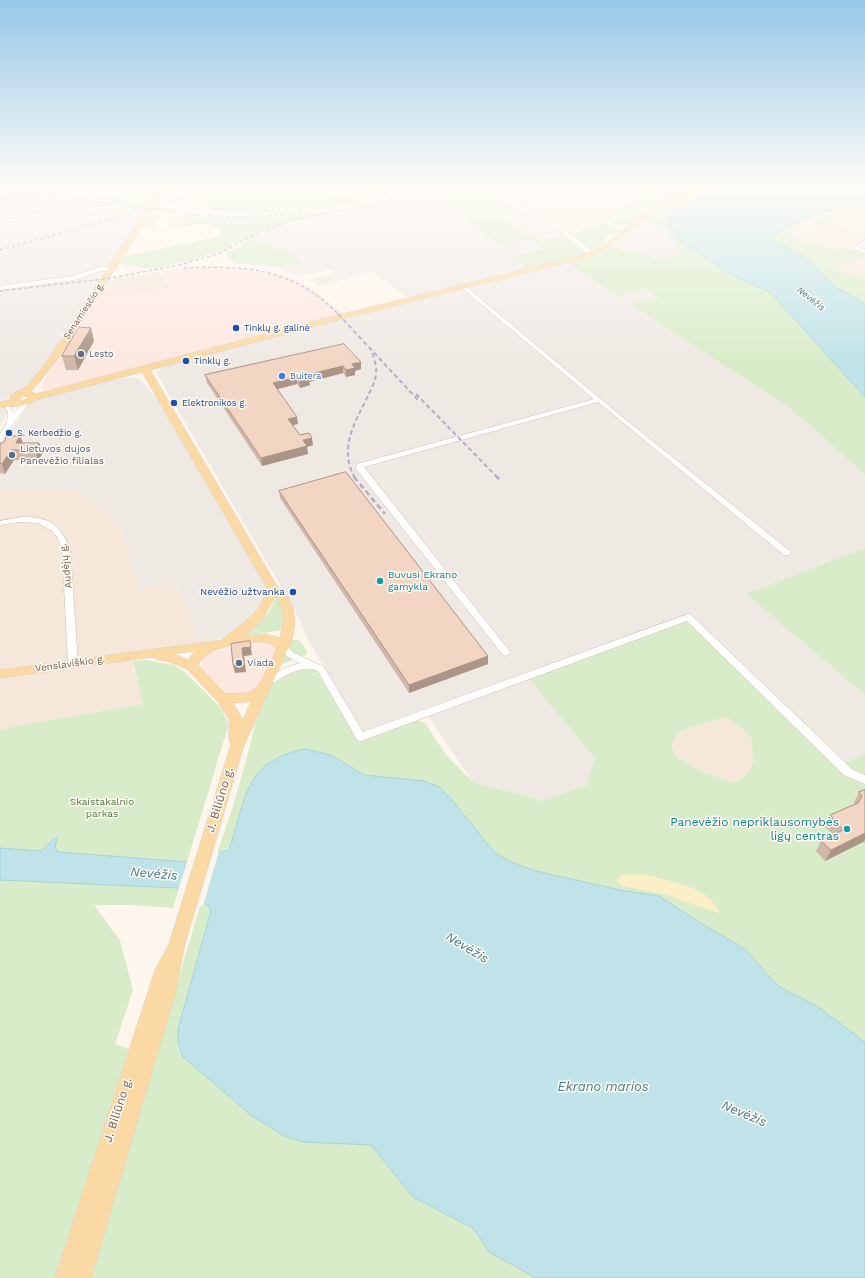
<!DOCTYPE html>
<meta charset="utf-8">
<style>
body{margin:0}
canvas{display:block;background:#fdf6ec}
</style>
<canvas width="865" height="1278"></canvas>
<script>
const ctx = document.querySelector('canvas').getContext('2d');
ctx.lineJoin = 'round';
function paint(path, color) { ctx.fillStyle = color; ctx.fill(path, 'evenodd'); }
function stroke(path, color, width, dash) { ctx.strokeStyle = color; ctx.lineWidth = width; ctx.lineCap = dash ? 'butt' : 'round'; ctx.setLineDash(dash || []); ctx.stroke(path); }
function write(font, color, halo, rows, align = 'center') {
  ctx.font = font + ' "Work Sans",sans-serif'; ctx.lineWidth = 3; ctx.setLineDash([]); ctx.textBaseline = 'middle'; ctx.strokeStyle = halo; ctx.fillStyle = color; for (const [text, x, y, turn = 0] of rows) {
    ctx.save(); ctx.translate(x, y); ctx.rotate((+turn || 0) * Math.PI / 180); ctx.textAlign = isNaN(turn) ? turn : align; if (halo) ctx.strokeText(text, 0, 0); ctx.fillText(text, 0, 0); ctx.restore();
  }
}
paint(new Path2D(`
 M865,206V251L827,247L791,239L790,231L793,228L818,217L827,229L834,232L841,231L826,221L828,219L857,211V209Z
 M865,256V279L831,269L844,261L853,262Z
 M160,272L172,289L97,298L109,280Z
 M0,490H68L101,502L117,521L131,554L130,562L148,588L174,581L194,622L195,643L0,671Z
 M132,660L143,704L15,726L0,731V678Z
 M726,717L752,736L754,766L749,773L735,783L701,771L677,758L671,746L679,731Z`), '#f5e8da');
paint(new Path2D(`
 M71,187H145L138,195L118,193L115,197L46,194L48,190Z
 M317,187H393L334,198Z
 M469,187H664L645,193L602,222L564,236L552,226Z
 M201,267L242,269L292,279L316,291L344,315L50,390L41,388L50,369L97,298L172,289L160,270Z
 M267,643H271L277,648V652L258,690L253,693L233,696L226,692L202,668V658L206,655L220,650Z`), '#fde8e0');
paint(new Path2D(`
 M427,196L461,213L479,230L501,245L529,239L545,249L512,257L529,270L410,299L373,272L320,286L310,280L336,272L332,269L299,276L283,271L279,267L302,262L264,244L245,238L282,222L288,224Z
 M54,198L86,200L113,217L0,249V201Z
 M513,208L552,226L564,236L547,239L528,235L493,213Z
 M140,211L144,215L63,340L33,381L24,391L7,398V414L0,426V251Z
 M643,218L654,221L666,230L684,252L660,259L609,246Z
 M568,264L618,296L646,289L660,298L632,305L790,408L865,475V548L746,594L865,695V754L843,764L688,617L527,676L595,759L586,785L543,801L473,782L425,711L363,733L308,640L296,612L157,374V372L166,365L393,306Z
 M132,377L140,379L157,399L264,580L266,589L263,605L254,617L228,635L216,640L195,643L194,622L174,581L141,590L130,562L131,554L117,521L101,502L68,490H0V446L28,405L37,398L86,385Z`), '#efe9e4');
paint(new Path2D(`
 M23,187H71L48,190L46,194L115,197L118,193L138,195L145,187H160L152,202L146,205C97,196 50,194 0,198V191Z
 M239,187H317L334,198L393,187H435C368,201 298,218 229,212C222,211 211,212 206,208L210,203L209,201L199,200V198Z
 M458,187H468L513,208L494,213L528,235L547,239L564,236L587,255L529,270L511,257L545,249L529,239L501,245L479,230L461,213L427,196L286,223Z
 M664,187H700L664,200L648,209L630,203L645,193Z
 M711,187H750L728,191L668,226L686,246L729,273L771,293L865,397V475L790,408L631,305L659,298L646,289L618,296L568,264L592,257L609,246L660,259L684,253L675,247C674,232 656,222 643,218C663,202 686,195 711,187Z
 M58,197L95,199L144,206L142,208L144,209L113,217L85,200L54,198L0,201V199Z
 M865,200V206L857,209L858,211L828,219L826,222L844,228L841,231C832,232 826,229 818,224V217L797,225L790,231L792,239L827,247L865,251V256L853,262L844,261L831,269L865,279V304L834,286L813,263L772,242V235L805,218Z
 M628,204L645,211L626,226L604,220Z
 M330,212L282,222L259,231L225,249L192,260L150,269L120,264L125,256L222,236V231C208,216 185,230 168,226L169,224L183,221C176,216 162,216 154,220L156,225L153,228H144L151,215L212,218L268,217Z
 M602,222L621,230L612,235L610,234L603,239H607C590,258 588,248 571,235Z
 M250,240L293,253L302,263L279,267L233,263L226,254Z
 M865,548V695L746,594Z
 M275,593C282,605 285,616 284,630L241,636C256,625 275,614 275,593Z
 M688,617L843,764L865,754V1042L817,1006L778,986L745,949L699,922L659,896L620,890L532,870L507,860L494,852L453,801L424,781L364,775L331,755L305,749L292,752L277,757L250,784L230,847L217,853C228,822 238,791 246,760C254,734 257,705 273,683C283,669 303,667 317,671L359,742L418,720L425,723L446,755L473,782L543,801L586,785L595,759L527,676ZM726,717L751,736C753,763 759,767 735,783L701,771L677,758L671,746L679,731Z
 M298,639L307,651L306,655L280,665L290,641Z
 M147,660L173,665L184,671L220,707L227,719L228,727L173,908L131,905H95L96,908L120,940L133,990L115,1044L129,1049L56,1278H0V731L15,726L143,704L133,661Z
 M201,903L209,907L211,911L178,1029L183,1057L252,1116L284,1136L304,1142L371,1145L413,1197L474,1229L489,1252L536,1278H89Z`), '#d8ecc9');
paint(new Path2D(`
 M642,874C667,881 708,885 720,913L688,903L668,895L622,886L617,880L621,875Z`), '#fcefc7');
const water = new Path2D(`
 M750,187H865V200L805,218L772,235V241L790,249L813,263L834,286L865,304V397L771,293L729,273L686,246L668,226L670,214C692,197 723,192 750,187Z
 M305,749L331,755L364,775L424,781L439,787L453,801L494,852L507,860L532,870L620,890L659,896L699,922L745,949L778,986L817,1006L865,1042V1278H536L489,1252L474,1229L413,1197L371,1145L304,1142L284,1136L252,1116L183,1057L178,1043V1029L211,911L209,907L178,888L0,880V848L41,851L55,838H57L55,847L58,852L187,862L227,850L230,847C246,798 245,760 305,749Z`);
paint(water, '#bfe3e8');
stroke(water, '#a5d3da', 1);
paint(new Path2D(`
 M219,851L203,906L178,891L188,859Z`), '#fdf6ec');
const minor = new Path2D(`
 M470,187H475L558,224L595,254L590,255L554,226Z
 M120,206L150,212L148,213L120,208L97,209L33,217L0,224V222C40,213 80,207 120,206Z
 M865,240V244L860,248L865,249V253L854,249V247Z
 M101,267H112L115,269L112,271H101L74,280L0,290V286L73,276Z
 M464,285L621,416L790,551L791,553L790,555H784L598,402L364,467L511,653L506,656L503,655L356,469L357,464L594,399L462,288V286Z
 M27,400L30,402L12,425L2,441L0,442V434L7,422L8,412L5,408L8,406L10,407L14,413L25,401Z
 M21,517C48,516 59,524 70,548L78,663L76,665L73,666L68,663L62,548L57,537L52,531L38,523L21,522L0,525V521Z
 M688,614L691,615L853,770L865,775V784L845,776L687,621L361,741L357,740L318,671C295,661 275,688 264,684L262,682L264,680L285,668L300,663L288,657L278,648L280,646H286L294,653L324,667L363,732Z`);
const major = new Path2D(`
 M0,187H17L0,191Z
 M161,187H167L64,350L42,379L31,391L36,394L338,315L583,255L599,248L656,204L698,187H705L660,206L603,250L587,258L343,319L150,370L277,586L289,598L293,608L295,623L292,640L243,748L185,944L175,994L91,1278H55L155,970L169,944L231,744L229,740V719L218,702L187,669L167,661L158,660L153,657L0,678V670L221,640L252,616L260,606L267,588L142,372L36,400C27,408 12,405 0,408V402L9,400L11,395L27,386L46,363ZM24,396L29,397L24,400H18ZM276,596C285,609 284,624 280,638L265,634L243,636L261,622ZM262,642L270,643L277,649L258,687L247,693L226,694L198,665C208,645 241,644 262,642ZM195,651L188,660L174,654ZM251,702L243,720L233,703Z`);
stroke(minor, '#d1beb0', 1);
stroke(major, '#dad1cd', 1);
paint(minor, '#fff');
paint(major, '#fbd9a5');
stroke(new Path2D(`
 M0,198C35,196 71,195 106,199C140,204 172,213 206,216C241,218 277,216 312,212
 M0,250L225,187
 M184,268C246,265 294,268 339,315
 M0,291L112,278L183,264L220,253L260,232L287,222L450,187`), '#b9a8c9', 1.5, [3.5, 2.5]);
stroke(new Path2D(`
 M338,314L418,400
 M416,394L498,478
 M355,478C338,449 355,422 368,396C371,389 376,381 376,373C377,366 374,359 372,352`), '#b9a8c9', 2, [4.5, 3]);
stroke(new Path2D(`
 M354,477L385,514
 M497,477L499,479`), '#b9a8c9', 2.5, [5.5, 3.5]);
paint(new Path2D(`
 M91,328L94,341L78,370H66L62,356Z
 M344,344L361,369L355,371V375L346,377L343,373L309,382L310,385L300,388L297,384L277,389L298,424L293,425L300,435L313,445L307,447L308,454L262,466L207,383L205,375Z
 M20,436L23,443H39L43,453L38,460H14L5,474L0,473V443H3Z
 M279,491L488,664L409,693L280,498Z
 M865,790V843L863,842L825,861L816,851L821,841L833,835L825,826L830,815L855,804L854,803L859,792Z`), '#d1b7a8');
paint(new Path2D(`
 M91,328L94,341L78,370L74,356Z
 M361,362V369L355,371V375L346,377V370L352,364Z
 M343,366V373L309,382L310,385L300,388L299,380L306,375Z
 M297,377V384L274,390L273,383Z
 M297,417L298,424L289,426L288,419Z
 M20,436L24,446L16,443Z
 M312,438L313,445L307,447L308,454L262,466L261,458L303,440Z
 M39,443L43,453L38,460L35,450Z
 M11,450L14,460L5,474L2,464Z
 M250,641L252,655L244,656L246,672L235,673L233,665L242,648Z
 M488,656V664L409,693V685Z
 M865,833V839L863,842L825,861L831,850Z`), '#aa9588');
const building = new Path2D(`
 M79,327L91,328L74,356H62Z
 M344,344L361,362L352,364L355,368L346,370L343,366L306,375L309,378L299,380L297,377L273,383L297,417L288,419L300,435L309,433L312,438L303,440L307,446L261,458L205,375Z
 M7,436H20L16,443H39L35,450H11L2,464L0,463V443H3Z
 M346,472L488,656L409,685L279,491Z
 M250,641L251,647L242,648L244,664L233,665L231,644Z
 M865,790V833L831,850L821,841L843,830L830,815L858,803L862,797L859,792Z`);
paint(building, '#f3d5c3');
stroke(building, '#aa9588', 1);
const sky = ctx.createLinearGradient(0, 0, 0, 366);
sky.addColorStop(0, '#97c7e8');
sky.addColorStop(0.51, '#fefbf6');
sky.addColorStop(1, '#fefbf600');
ctx.fillStyle = sky;
ctx.fillRect(0, 0, 865, 366);
for (const [x, y, r, color] of [
 [236,328,4,"#1a4fb4"],
 [81,354,4,"#5c6f8a"],
 [186,361,4,"#1a4fb4"],
 [282,376,4,"#3f7fe0"],
 [174,403,4,"#1a4fb4"],
 [9,433,4,"#1a4fb4"],
 [12,455,4,"#5c6f8a"],
 [380,581,4,"#0f9aa8"],
 [293,592,4,"#1a4fb4"],
 [239,663,4,"#5c6f8a"],
 [847,829,4,"#0f9aa8"]
]) { const dot = new Path2D(); dot.arc(x, y, r, 0, 2 * Math.PI); ctx.fillStyle = color; ctx.fill(dot); stroke(dot, '#fffaf3', 1.5); }
write('italic 9px', '#437c86', '#fffaf3', [
 ["Nevėžis",811,299,39]
]);
write('9px', '#7a5c4d', '#fffaf3', [
 ["Senamiesčio g.",84,311,-57]
]);
write('9px', '#164399', '#fffaf3', [
 ["Tinklų g. galinė",244,328],
 ["Tinklų g.",194,361],
 ["Elektronikos g.",182,403],
 ["S. Kerbedžio g.",17,433]
], 'left');
write('9px', '#4e5e75', '#fffaf3', [
 ["Lesto",89,354]
], 'left');
write('9px', '#366cbe', '#fffaf3', [
 ["Buitera",290,376]
], 'left');
write('10px', '#4e5e75', '#fffaf3', [
 ["Lietuvos dujos",20,449],
 ["Panevėžio filialas",20,461],
 ["Viada",247,663]
], 'left');
write('10px', '#7a5c4d', '#fffaf3', [
 ["Audėjų g.",66,566,-97],
 ["Venslaviškio g.",70,664,-8]
]);
write('10px', '#0d838f', '#fffaf3', [
 ["Buvusi Ekrano",388,575],
 ["gamykla",388,587]
], 'left');
write('10px', '#164399', '#fffaf3', [
 ["Nevėžio užtvanka",285,592]
], 'right');
write('10px', '#537a41', '#fffaf3', [
 ["Skaistakalnio",102,802],
 ["parkas",102,814]
]);
write('12px', '#7a5c4d', '#fffaf3', [
 ["J. Biliūno g.",220,800,-73],
 ["J. Biliūno g.",118,1110,-72]
]);
write('12px', '#0d838f', '#fffaf3', [
 ["Panevėžio nepriklausomybės",839,822],
 ["ligų centras",839,836]
], 'right');
write('italic 13px', '#437c86', '#fffaf3', [
 ["Nevėžis",154,874,5],
 ["Nevėžis",467,948,31],
 ["Ekrano marios",603,1087],
 ["Nevėžis",744,1114,23]
]);
</script>
